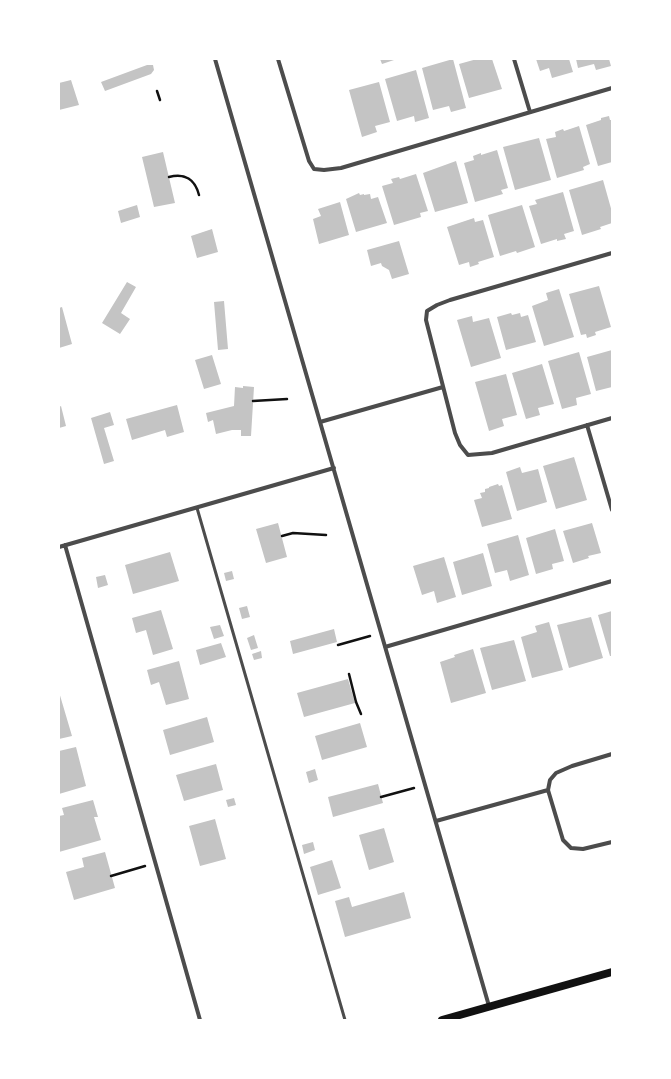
<!DOCTYPE html>
<style>
body{margin:0}
#map{position:relative;width:671px;height:1079px;overflow:hidden;background:#fff;font-family:Roboto,sans-serif}
canvas{display:block}
.frame{position:absolute;inset:0;border:60px solid #fff;pointer-events:none}
</style>
<div id="map">
<canvas width="671" height="1079"></canvas>
<div class="frame"></div>
</div>
<script>
const ctx = document.querySelector('canvas').getContext('2d');
ctx.lineJoin = 'round';
function paint(path, color) { ctx.fillStyle = color; ctx.fill(path, 'evenodd'); }
function stroke(path, color, width, dash) { ctx.strokeStyle = color; ctx.lineWidth = width; ctx.lineCap = dash ? 'butt' : 'round'; ctx.setLineDash(dash || []); ctx.stroke(path); }
paint(new Path2D(`
 M380,59H397L382,64Z
 M453,59L466,108L451,112L449,106L433,110L422,68Z
 M477,59H492L502,89L469,98L459,64Z
 M536,59H569L573,72L552,78L549,68L540,71Z
 M576,59H609L611,66L596,70L594,64L578,68Z
 M147,65H153L154,70L151,74L105,91L101,82Z
 M416,70L429,118L415,122L414,116L397,121L385,79Z
 M71,80L79,105L59,110V83Z
 M379,82L390,122L375,126L377,132L362,137L349,90Z
 M609,116L610,120H612V162L598,166L586,125L601,120V118Z
 M579,126L590,164L583,167L584,170L557,178L546,139L556,137L555,132L563,129L564,131Z
 M539,138L551,180L515,190L503,147Z
 M497,150L508,188L501,190L503,194L475,202L464,163L474,160L473,156L481,153V155Z
 M163,152L175,203L154,207L142,157Z
 M456,161L468,203L435,212L423,173Z
 M416,174L428,211L420,213L421,217L394,225L382,186L393,183L391,179L399,177L400,179Z
 M603,180L612,212V223L600,227L601,229L582,235L569,190Z
 M563,192L574,231L564,234L566,239L557,241V239L541,244L529,206L537,204L535,200Z
 M359,193L360,195L364,194V195L370,194L371,199L378,197L387,223L356,232L346,199Z
 M340,202L349,235L319,244L313,219L321,216L318,209Z
 M137,205L140,217L121,223L118,211Z
 M522,205L535,247L517,253L516,251L500,256L488,215Z
 M474,218L475,222L483,220L494,257L478,262L479,264L470,267L469,262L459,265L447,227Z
 M212,229L218,252L197,258L191,236Z
 M399,241L409,274L392,279L389,270L382,266L381,263L371,266L367,250Z
 M127,282L136,287L121,313L130,319L120,334L102,323Z
 M599,286L611,327L595,332L596,335L587,338L586,334L581,335L569,294Z
 M559,289L574,337L544,346L532,306L548,300L546,293Z
 M224,301L228,349L218,350L214,302Z
 M62,307L72,344L59,348V308Z
 M511,313L512,315L520,313L521,317L528,315L536,342L506,350L497,317Z
 M472,316L473,322L489,318L501,358L471,367L457,320Z
 M612,350V387L596,391L587,357Z
 M579,352L591,394L576,398L577,405L562,409L548,361Z
 M212,355L221,384L204,389L195,360Z
 M542,364L554,404L538,408L540,415L526,419L512,373Z
 M506,374L517,415L502,419L504,426L489,431L475,382Z
 M243,386L254,387L251,436H241V430H232L216,434L213,420L208,422L206,413L234,406L235,387L243,388Z
 M177,405L184,432L167,437L165,430L132,440L126,419Z
 M61,406L66,426L59,428V407Z
 M110,412L114,425L104,428L114,461L104,464L91,418Z
 M574,457L587,500L556,509L543,466Z
 M520,467L522,473L538,469L547,502L517,511L506,472Z
 M498,484L499,486L502,485L512,519L482,527L474,500L482,498L480,493L485,492V489L489,488V487Z
 M278,523L287,557L266,563L256,529Z
 M592,523L601,553L588,556L589,558L573,563L563,531Z
 M555,529L564,561L552,564L553,569L536,574L526,538Z
 M518,535L529,575L510,581L507,570L495,573L487,544Z
 M170,552L179,581L133,594L125,565Z
 M483,553L492,586L462,595L453,562Z
 M444,557L456,597L437,603L434,591L422,595L413,566Z
 M232,571L234,579L226,581L224,573Z
 M105,575L108,585L98,588L96,577Z
 M247,606L250,617L242,619L239,608Z
 M161,610L173,649L153,655L146,630L136,633L132,618Z
 M612,611V656H610L598,615Z
 M591,617L603,658L569,668L557,625Z
 M549,622L563,670L532,678L521,637L537,632L535,626Z
 M220,625L224,636L214,639L210,627Z
 M334,629L337,642L293,654L290,641Z
 M254,635L258,648L251,650L247,638Z
 M514,640L526,681L492,690L480,648Z
 M221,643L226,657L200,665L196,650Z
 M473,649L486,693L451,703L440,662L455,657L454,655Z
 M261,651L262,658L254,660L252,654Z
 M179,661L189,699L166,705L159,682L151,685L147,670Z
 M348,679L355,703L304,717L297,693Z
 M59,692L72,736L59,739Z
 M207,717L214,742L170,755L163,730Z
 M360,723L367,747L322,760L315,736Z
 M76,747L86,786L59,794V751Z
 M216,764L223,790L184,801L176,775Z
 M315,769L318,780L309,783L306,772Z
 M378,784L383,803L333,817L328,797Z
 M234,798L236,805L228,807L226,800Z
 M93,800L98,817H94L101,840L59,852V816L64,815L62,808Z
 M215,819L226,859L200,866L189,826Z
 M384,828L394,862L369,870L359,835Z
 M313,842L315,850L304,854L302,845Z
 M105,852L115,888L74,900L66,872L84,867L82,858Z
 M332,860L341,888L318,895L310,867Z
 M404,892L411,918L345,937L335,901L349,897L352,907Z`), '#c4c4c4');
stroke(new Path2D(`
 M157,91L160,100
 M169,177C185,173 195,179 199,195
 M253,401L287,399
 M282,536L293,533L326,535
 M338,645L370,636
 M349,674L356,702L361,714
 M381,797L414,788
 M111,876L145,866`), '#111', 2.5);
stroke(new Path2D(`
 M197,508L345,1020`), '#4c4c4c', 3);
stroke(new Path2D(`
 M215,59L489,1006
 M278,59L309,161L314,169L324,170L341,168L612,88
 M514,59L530,112
 M612,253L450,300L437,305L427,311L426,320L455,433L460,445L468,455L492,453L612,418
 M320,422L443,387
 M587,425L612,510
 M65,545L200,1020
 M59,547L334,468
 M385,647L612,581
 M612,754L572,766L556,773L550,780L548,790L563,840L571,848L583,849L612,842
 M436,821L548,790`), '#4c4c4c', 4);
stroke(new Path2D(`
 M442,1020L612,972`), '#111', 8);
</script>
